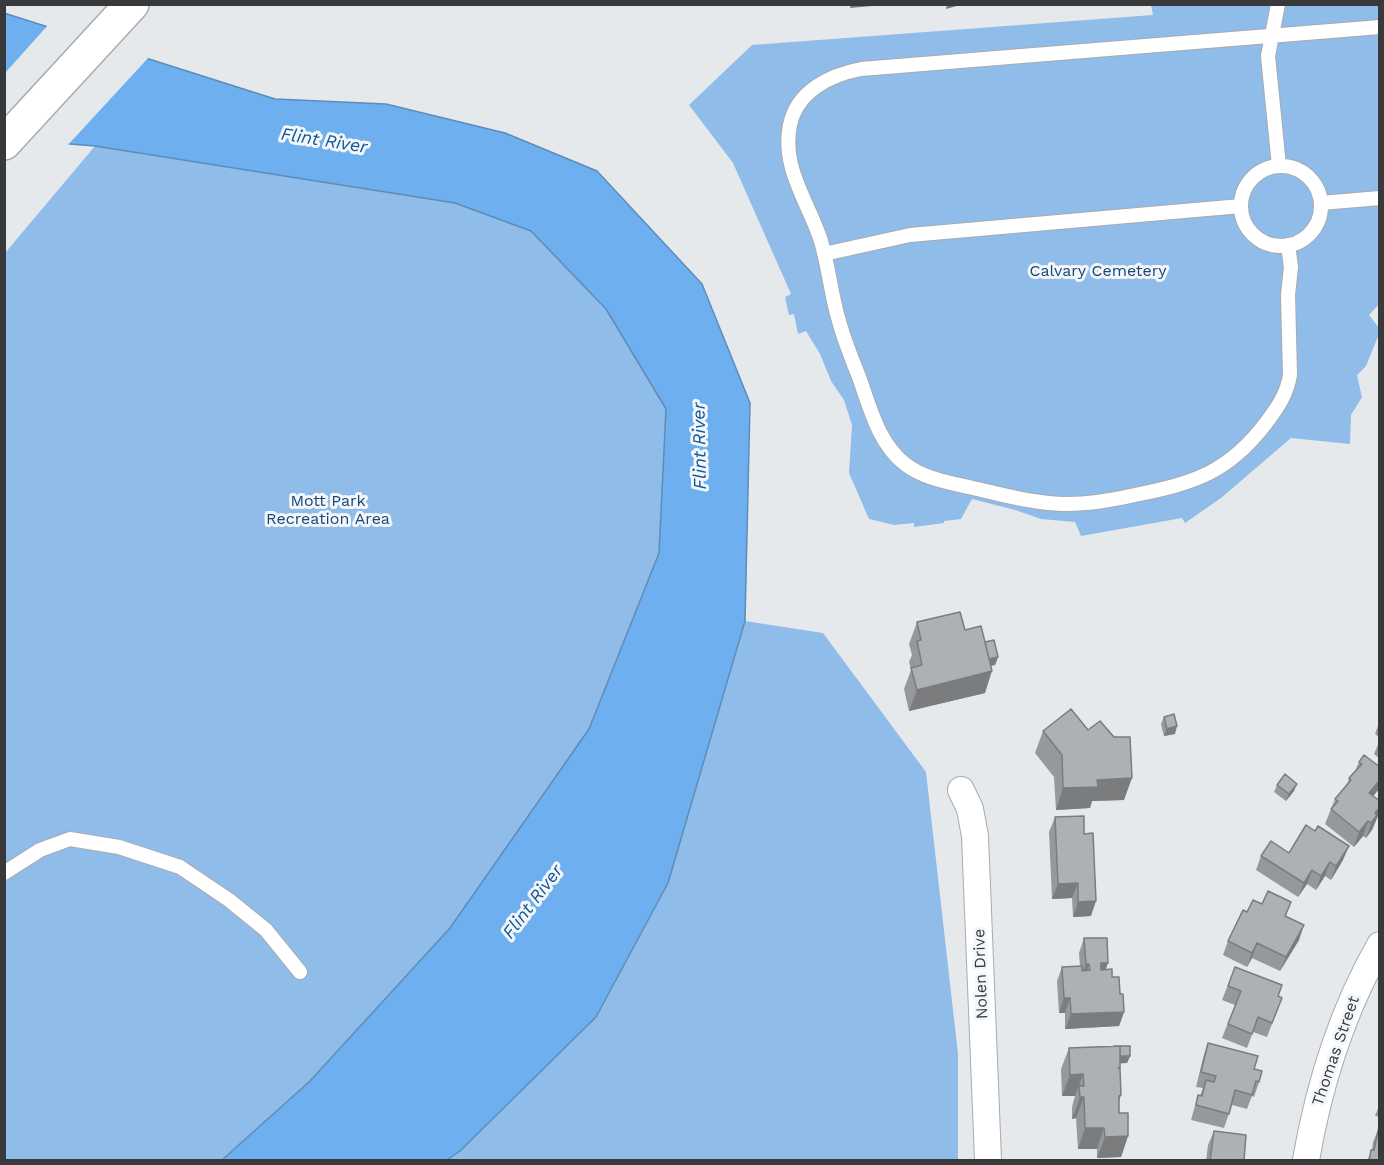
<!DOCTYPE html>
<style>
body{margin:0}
#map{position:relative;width:1384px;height:1165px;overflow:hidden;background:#e5e9ec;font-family:"Work Sans",sans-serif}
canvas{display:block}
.frame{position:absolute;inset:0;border:6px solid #37393a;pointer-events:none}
</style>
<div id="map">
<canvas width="1384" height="1165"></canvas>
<div class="frame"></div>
</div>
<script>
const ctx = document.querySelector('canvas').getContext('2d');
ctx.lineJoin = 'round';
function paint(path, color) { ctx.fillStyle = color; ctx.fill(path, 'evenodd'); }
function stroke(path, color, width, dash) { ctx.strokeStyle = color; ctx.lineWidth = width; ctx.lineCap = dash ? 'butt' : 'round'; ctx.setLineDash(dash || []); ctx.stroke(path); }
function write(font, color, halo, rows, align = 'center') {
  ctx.font = font + ' "Work Sans",sans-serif'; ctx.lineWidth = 6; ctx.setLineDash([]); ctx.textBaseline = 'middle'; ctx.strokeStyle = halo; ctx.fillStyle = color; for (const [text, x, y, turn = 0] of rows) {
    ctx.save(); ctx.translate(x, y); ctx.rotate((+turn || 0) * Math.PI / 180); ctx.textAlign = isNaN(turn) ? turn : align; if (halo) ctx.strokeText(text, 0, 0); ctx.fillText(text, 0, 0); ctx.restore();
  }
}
paint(new Path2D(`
 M1151,5H1379L1380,303L1369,315L1379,328V334L1366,366L1357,375L1362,397L1351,415L1350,444L1291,438L1221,498L1185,523L1182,518L1081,536L1075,522L1041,519L1015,510L972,499L961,519L944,521V523L914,527V523L894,525L869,519L849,473L852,425L844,400L831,381L820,354L806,331L798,334L794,314L789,315L785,297L791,294L733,163L689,105L752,45L1153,15Z
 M95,146L455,203L531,231L606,309L666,409L659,553L589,729L450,928L310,1081L222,1160H5V253Z
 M745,621L823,633L926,772L958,1054V1160H447L460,1151L596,1017L668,883Z`), '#90bce9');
const water = new Path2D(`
 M4,13L275,99L386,104L505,133L597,171L702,284L750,403L745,621L668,883L596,1017L460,1151L447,1160H222L310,1081L450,928L589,729L659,553L666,409L606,309L531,231L455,203L95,146L8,139L5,137Z`);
paint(water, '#6dafef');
stroke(water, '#5d8cb9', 1.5);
paint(new Path2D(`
 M49,24L150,56L66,147L8,142L4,140L5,73Z`), '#e5e9ec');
const lane = new Path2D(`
 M1278,4L1268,56L1279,166
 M1241 206a40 40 0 1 1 80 0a40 40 0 1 1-80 0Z
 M1321,203L1380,198
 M1288,245L1291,267L1288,295L1290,375C1287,394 1278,407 1266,423C1228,473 1194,483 1135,495C1113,500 1090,504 1067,504C1035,504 1004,495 973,488C951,483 924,479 905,464C878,443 870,407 859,377C852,359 844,340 839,321C831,295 829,268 821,241C809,203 781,168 790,125C797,91 830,75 861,69L1380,27
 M824,254L910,235L1241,206
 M4,873L40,850L70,839L119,847L180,867L229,900L266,930L300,972`);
const street = new Path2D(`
 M961,790L970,809L975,836L988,1160
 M1306,1160C1319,1085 1341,1013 1380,945`);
const secondary = new Path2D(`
 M4,143L132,4`);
stroke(lane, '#a8abaf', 16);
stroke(street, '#a8abaf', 28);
stroke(secondary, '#a8abaf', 36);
stroke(lane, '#fff', 14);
stroke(street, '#fff', 26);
stroke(secondary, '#fff', 33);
paint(new Path2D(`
 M917,622L965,630L985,642L998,657L995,665L991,666L985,693L909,711L904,689L911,670L909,662L912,655L909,644Z
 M1164,717L1175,734L1164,736L1161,724Z
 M1380,720V738L1375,734Z
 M1043,731L1124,800L1092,801L1090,808L1056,810L1054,777L1035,753Z
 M1380,740V759L1374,754Z
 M1359,762L1380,767V788L1373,796L1380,801V811L1372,830L1366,838L1363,836L1354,847L1325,824L1335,799L1347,785L1349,778L1355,771Z
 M1277,785L1294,791L1286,801L1274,792Z
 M1055,817L1084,834L1091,916L1073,917L1072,898L1052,899L1049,832Z
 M1289,853L1343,860L1331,880L1325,876L1316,890L1307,884L1298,897L1256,870L1261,856Z
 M1291,902L1286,916L1299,940L1280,971L1252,958L1247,967L1223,955L1228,941L1247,912L1262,904Z
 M1084,938L1112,977L1120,994L1124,1012L1119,1026L1065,1029V1013H1059L1057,981L1062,967L1080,966L1079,953Z
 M1235,967L1278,996L1282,998L1267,1037L1253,1032L1247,1048L1222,1038L1235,1005L1222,1000Z
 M1208,1043L1254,1069L1259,1082L1254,1097L1252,1096L1247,1109L1232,1105L1224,1128L1191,1120L1198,1095L1200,1096L1203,1088L1196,1087L1203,1058Z
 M1069,1048L1130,1056L1127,1063H1120L1121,1095L1119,1102V1113L1128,1136L1121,1157L1097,1158V1149H1078L1076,1118L1072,1119V1107L1075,1096H1062L1061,1069Z
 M1380,1103V1117L1375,1116Z
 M1380,1125V1161H1367L1372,1150L1373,1142Z
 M1214,1131L1244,1161H1206L1208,1145Z`), '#96989b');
paint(new Path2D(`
 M851,4H895L850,8Z
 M947,4H964L946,9Z
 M998,657L995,665L987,666L989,659Z
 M992,671L985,693L909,711L917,690Z
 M1177,726L1175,734L1164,736L1167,729Z
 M1132,778L1124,800L1092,801L1090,808L1056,810L1063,788L1097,780Z
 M1380,780V788L1364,807L1369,793Z
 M1297,784L1294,791L1286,801L1289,794Z
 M1380,807V811L1372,830L1366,838L1375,813Z
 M1368,821L1363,836L1354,847L1359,832Z
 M1349,846L1343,860L1331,880L1336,866Z
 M1330,862L1325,876L1316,890L1321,876Z
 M1312,870L1307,884L1298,897L1304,883Z
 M1078,883L1072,898L1052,899L1058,884Z
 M1096,901L1091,916L1073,917L1078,902Z
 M1304,925L1299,940L1280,971L1286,957Z
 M1257,943L1252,958L1247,967L1252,953Z
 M1101,963H1108L1103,977H1096Z
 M1086,964H1089L1084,979H1080Z
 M1064,998H1070L1065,1013H1059Z
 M1124,1012L1119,1026L1065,1029L1071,1014Z
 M1115,1056H1130L1127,1063L1112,1064Z
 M1083,1074L1075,1096H1062L1070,1075Z
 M1080,1097H1084L1076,1118L1072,1119Z
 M1085,1128H1104L1097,1149H1078Z
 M1128,1136L1121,1157L1097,1158L1105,1137Z`), '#7a7c7e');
const building = new Path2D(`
 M960,612L965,630L981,626L992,671L917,690L911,668L922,665L917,641L921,640L917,622Z
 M994,640L998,657L989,659L985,642Z
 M1071,709L1088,730L1100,721L1114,737H1130L1132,778L1097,780L1098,787L1063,788L1062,755L1043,731Z
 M1174,714L1177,726L1167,729L1164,717Z
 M1364,755L1380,767V780L1369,793L1380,801V807L1375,813L1377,815L1371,823L1368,821L1359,832L1331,809L1338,801L1335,799L1351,780L1349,778L1362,764L1359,762Z
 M1285,774L1297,784L1289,794L1277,785Z
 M1084,816V834L1093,833L1096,901L1078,902V883L1058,884L1055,817Z
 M1306,825L1315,831L1318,826L1349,846L1336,866L1330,862L1321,876L1312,870L1304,883L1261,856L1271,841L1289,853Z
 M1268,891L1291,902L1285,916L1304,925L1286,957L1257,943L1252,953L1228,941L1243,910L1247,912L1253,900L1262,904Z
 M1084,938H1107L1108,963H1101V970L1112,969V977H1119L1120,994H1123L1124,1012L1071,1014L1070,998H1064L1062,967L1082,966V971L1090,970L1089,964H1086Z
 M1235,967L1282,985L1278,996L1282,998L1272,1023L1258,1017L1252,1034L1228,1024L1241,991L1228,986Z
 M1208,1043L1258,1056L1254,1069L1262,1071L1259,1082L1256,1081L1252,1095L1235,1090L1229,1114L1196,1105L1198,1095L1202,1096L1206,1080L1214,1082L1216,1076L1201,1072Z
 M1114,1046H1130V1056H1120V1046Z
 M1120,1046V1068H1118L1120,1069L1121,1095L1119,1096V1113H1128V1136L1105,1137L1104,1128H1085L1084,1097H1080L1079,1086H1084L1083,1074L1070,1075L1069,1048Z
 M1379,1127L1380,1128V1161H1369L1371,1150H1374Z
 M1214,1131L1246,1135L1244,1161H1210Z`);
paint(building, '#aeb1b4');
stroke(building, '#7a7c7e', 1.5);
write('16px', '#194771', '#f3f6fa', [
 ["Calvary Cemetery",1098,271],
 ["Mott Park",328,501],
 ["Recreation Area",328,519]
]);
write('16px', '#37393a', '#f3f6fa', [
 ["Nolen Drive",981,974,-92],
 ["Thomas Street",1336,1051,-71]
]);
write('italic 18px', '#0f5792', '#f3f6fa', [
 ["Flint River",324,141,9],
 ["Flint River",700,446,-91],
 ["Flint River",533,902,-53]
]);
</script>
